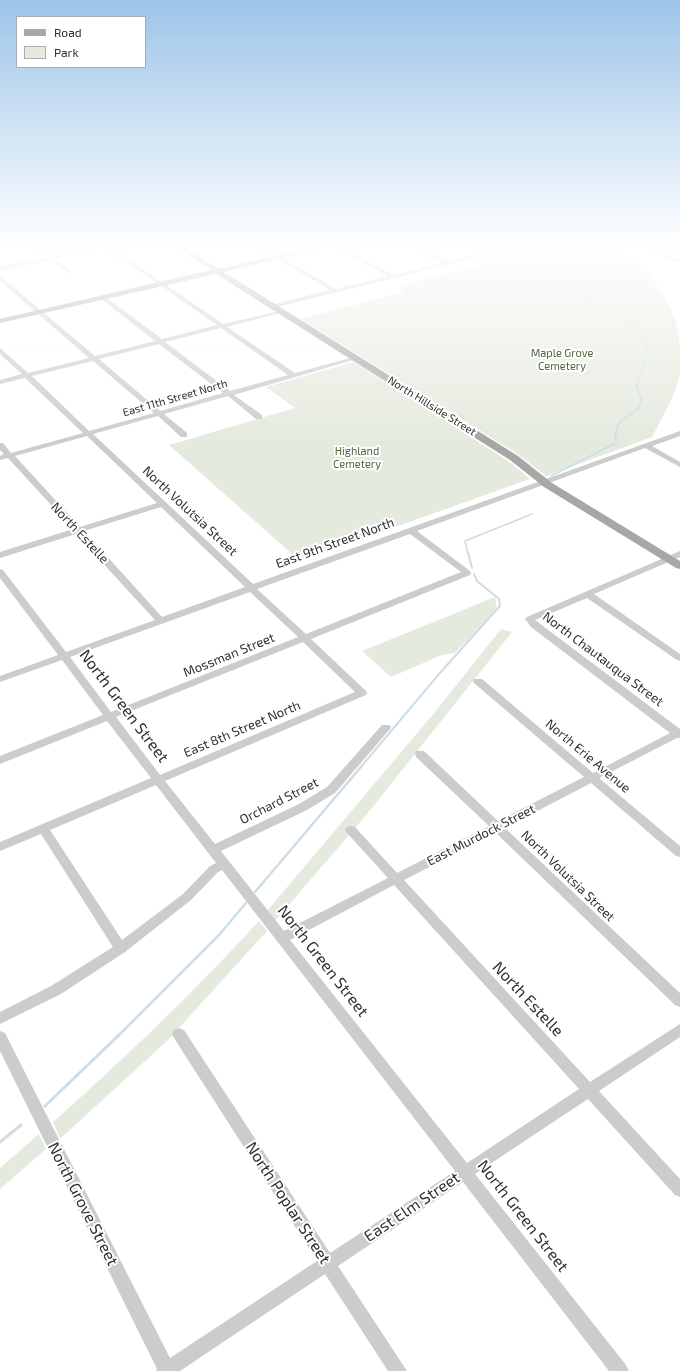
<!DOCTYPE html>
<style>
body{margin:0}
#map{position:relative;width:680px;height:1371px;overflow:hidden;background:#fff;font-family:"Exo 2",sans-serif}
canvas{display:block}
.legend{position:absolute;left:16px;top:16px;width:130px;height:52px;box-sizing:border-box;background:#fff;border:1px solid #acacac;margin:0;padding:5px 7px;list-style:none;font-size:12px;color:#2f2f2f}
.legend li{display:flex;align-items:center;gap:8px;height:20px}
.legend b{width:20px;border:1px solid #acacac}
</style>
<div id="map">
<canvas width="680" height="1371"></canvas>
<ul class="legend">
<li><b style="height:5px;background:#a7a7a7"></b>Road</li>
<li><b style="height:11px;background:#e5eade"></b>Park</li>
</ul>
</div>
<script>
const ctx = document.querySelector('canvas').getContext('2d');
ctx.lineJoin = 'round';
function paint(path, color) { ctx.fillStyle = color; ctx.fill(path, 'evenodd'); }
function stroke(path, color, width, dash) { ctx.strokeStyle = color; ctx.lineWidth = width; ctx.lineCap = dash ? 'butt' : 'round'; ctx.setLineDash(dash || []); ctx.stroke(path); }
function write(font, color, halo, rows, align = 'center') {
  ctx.font = font + ' "Exo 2",sans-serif'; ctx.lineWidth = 4; ctx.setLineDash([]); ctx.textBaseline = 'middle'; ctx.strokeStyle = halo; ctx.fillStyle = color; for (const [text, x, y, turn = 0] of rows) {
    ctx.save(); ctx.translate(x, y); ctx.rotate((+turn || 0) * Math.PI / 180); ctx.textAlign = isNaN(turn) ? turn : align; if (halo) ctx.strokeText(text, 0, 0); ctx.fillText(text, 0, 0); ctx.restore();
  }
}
paint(new Path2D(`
 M489,248H615C655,275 680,305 680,355C680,361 680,367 680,373C676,395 662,417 652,437L546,476L516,453L301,319L405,292L400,289L402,285L484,265L471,259L489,252Z
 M652,248H680V260Z
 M354,362L511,463L530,479L300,561L169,445L295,408L266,387Z
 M495,597L497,609L455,653L442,655L391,677L362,651Z
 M501,629L512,632L367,814L275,921L267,911L435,712Z
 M259,921L267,931L168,1040L60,1139L53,1122C125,1058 194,992 259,921Z
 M39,1134L46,1149L0,1189V1168Z`), '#e5eade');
stroke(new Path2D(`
 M535,248L550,251
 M560,248L536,258C536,262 535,267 537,270C541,278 549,281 556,285C587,304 640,312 649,354L641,369L637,384`), '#cddde8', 1);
stroke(new Path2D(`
 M551,476L616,443C611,411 641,419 641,400C641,395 638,390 636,385L638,383
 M468,554L465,541L532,514`), '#cddde8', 1.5);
stroke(new Path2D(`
 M468,553L472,568
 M360,768L439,674L500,606L499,599L477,581L474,574`), '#cddde8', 2);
stroke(new Path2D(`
 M255,892L361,767
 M118,1036L219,935L246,903`), '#cddde8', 2.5);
stroke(new Path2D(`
 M45,1106L119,1035
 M0,1142L21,1125`), '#cddde8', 3);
paint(new Path2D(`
 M35,248H42L52,256L90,248H101L56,259L70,270L71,271L68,273L50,260L0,271V267L47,257Z
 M106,248H113L223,324L284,310V312L227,327L295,373L357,356L360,358L234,395L262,415V419H256L228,396L164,414L187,433V437H181L158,416L93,434L253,584L680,431V436L652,446L680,462V467L645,448L417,531L470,571L471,573L470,575L311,639L366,691L367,693L366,695L165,781L215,844L299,804L327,787L382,725H390L391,727L390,729L335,793L307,810L221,851L284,931L388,878L347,833L345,830L347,827L351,826L355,827L397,873L489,826L416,757L415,754L416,751H424L498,821L584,777L474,683L473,681L474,679H482L593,773L670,733L531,627L525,619L527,617L680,551V557L594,594L680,654V661L677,660L587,598L535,620L680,729V738H677L599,778L680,846V857L676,856L591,783L505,828L680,993V1007L675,1005L496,833L404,880L590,1082L680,1024V1037L599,1091L680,1179V1197L675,1195L588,1099L475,1174L626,1365L629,1371H609L463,1182L338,1266L407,1371H388L325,1274L180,1371H156L157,1369L0,1051V1031L5,1033L170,1358L317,1261L174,1038L172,1034L174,1030L179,1028L184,1030L330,1253L455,1171L222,870L218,872L191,900L125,952L61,994L0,1024V1012L51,986L113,947L41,834L0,851V842L151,778L107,721L0,764V756L103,715L62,660L0,682V676L58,655L0,578V569L3,570L66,652L155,620L76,534L0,558V552L73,529L8,458L0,460V456L4,454L0,450V443H3L11,453L83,433L25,378L0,384V380L22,374L0,354V348L28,373L89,358L0,281V276L95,356L155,341L100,298V296H104L162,339L217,325ZM221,328L288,375L230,391L165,342ZM159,344L223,393L160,411L99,359ZM93,361L154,413L89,431L32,376ZM87,436L157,503L80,527L15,456ZM161,507L245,587L162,617L84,531ZM410,534L461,572L306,634L257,589ZM250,592L298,637L111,712L70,657ZM303,642L355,692L160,775L116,717ZM156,785L216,863L210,866L183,894L122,940L50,830ZM394,885L579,1089L467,1163L290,940Z
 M258,248H265L336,289L388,276L336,248H343L394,275L442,263L414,248H422L448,261L474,255L483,250L482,248H488L489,251L478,257L273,308L270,306L271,305L330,290Z
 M643,248H651L680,260V264Z`), '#ccc');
paint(new Path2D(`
 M178,248H186L219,269L308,248H321L224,272L518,456L552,483L680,561V569L676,568L544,487L510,460L216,274L0,323V319L211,270Z`), '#a7a7a7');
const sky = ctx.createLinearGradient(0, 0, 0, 440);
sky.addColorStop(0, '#9dc4e8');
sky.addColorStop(0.56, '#fff');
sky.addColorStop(1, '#ffffff00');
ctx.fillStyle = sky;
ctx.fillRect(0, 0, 680, 440);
write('11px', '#516641', '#fff', [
 ["Maple Grove",562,353],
 ["Cemetery",562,366],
 ["Highland",357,451],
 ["Cemetery",357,464]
]);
write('11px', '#2f2f2f', '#fff', [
 ["East 11th Street North",175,398,-16],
 ["North Hillside Street",432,406,32]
]);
write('13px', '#2f2f2f', '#fff', [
 ["North Volutsia Street",190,511,43],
 ["North Estelle",80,533,47],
 ["East 9th Street North",335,543,-20],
 ["Mossman Street",229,655,-22],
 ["North Chautauqua Street",603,659,37],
 ["East 8th Street North",242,729,-23],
 ["North Erie Avenue",588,756,40],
 ["Orchard Street",279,801,-27],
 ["East Murdock Street",481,835,-27],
 ["North Volutsia Street",568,876,44]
]);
write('16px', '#2f2f2f', '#fff', [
 ["North Green Street",124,706,53],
 ["North Green Street",323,961,52],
 ["North Estelle",528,999,47],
 ["North Poplar Street",288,1203,57],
 ["North Grove Street",83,1204,63],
 ["East Elm Street",412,1207,-34],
 ["North Green Street",523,1216,52]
]);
</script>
